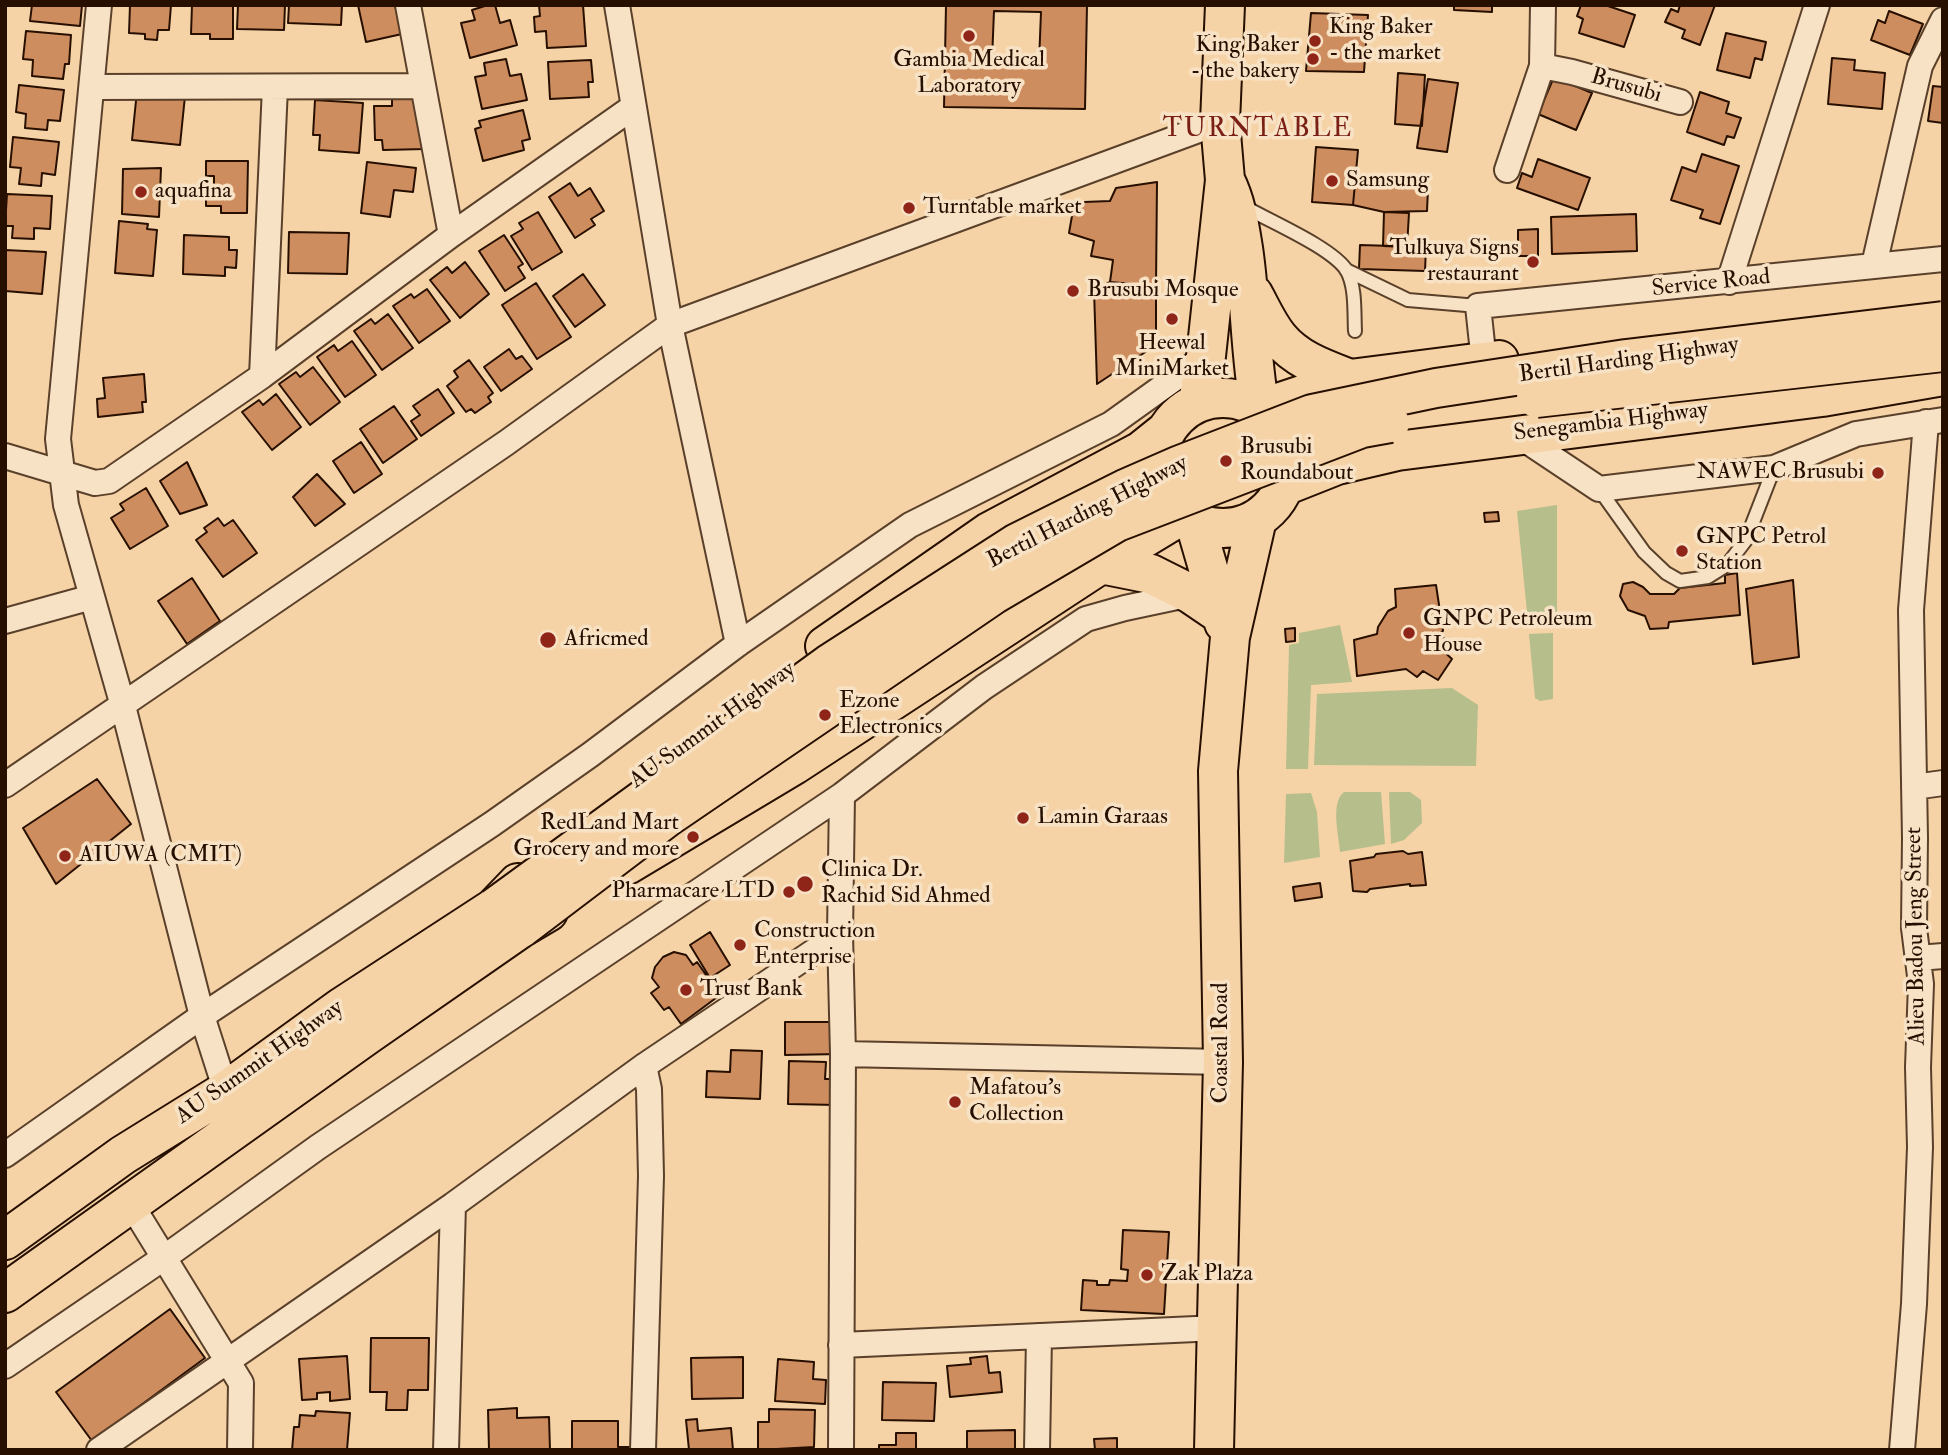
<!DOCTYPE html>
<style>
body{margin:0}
#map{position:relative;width:1948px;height:1455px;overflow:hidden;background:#f5d3a6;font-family:"IM FELL Double Pica",serif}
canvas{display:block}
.frame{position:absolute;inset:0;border:7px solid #270f00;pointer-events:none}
</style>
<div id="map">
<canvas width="1948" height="1455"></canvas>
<div class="frame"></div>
</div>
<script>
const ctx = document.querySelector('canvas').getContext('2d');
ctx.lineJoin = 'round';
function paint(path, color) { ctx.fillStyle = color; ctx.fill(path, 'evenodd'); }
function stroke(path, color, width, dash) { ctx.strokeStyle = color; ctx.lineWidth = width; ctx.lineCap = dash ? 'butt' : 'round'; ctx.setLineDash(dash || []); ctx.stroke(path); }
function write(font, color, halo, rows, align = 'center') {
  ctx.font = font + ' "IM FELL Double Pica",serif'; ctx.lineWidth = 7; ctx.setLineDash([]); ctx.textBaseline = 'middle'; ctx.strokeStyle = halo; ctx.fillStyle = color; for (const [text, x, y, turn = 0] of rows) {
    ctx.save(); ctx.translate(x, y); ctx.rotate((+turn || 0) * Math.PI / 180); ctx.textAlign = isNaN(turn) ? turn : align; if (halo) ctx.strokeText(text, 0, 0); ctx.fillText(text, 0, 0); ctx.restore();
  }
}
paint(new Path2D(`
 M1557,505V618L1528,622L1517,511Z
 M1340,625L1352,682L1311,685L1308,769H1286L1289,645L1299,643V633Z
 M1553,633V699L1540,701L1535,698L1529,634Z
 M1452,688L1478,705L1476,766L1314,765L1317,694Z
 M1344,792H1381L1385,844L1340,852C1339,835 1330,803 1344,792Z
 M1389,792H1410L1421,800L1422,823L1404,840L1391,844Z
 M1311,793L1317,812L1320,857L1284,863L1286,794Z`), '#b6be8b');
const building = new Path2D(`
 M32,5H82L80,26L30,21Z
 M130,5H171L169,30H158L157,40L145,39V34L129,33Z
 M192,5H233V39H210V34H191Z
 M238,5H285L284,30L237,29Z
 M289,5H342L341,25L288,23Z
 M358,5H395L402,34L366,42Z
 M488,5H495L500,23L510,20L517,45L470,58L461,23L475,20L472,10Z
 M539,5H583L586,46L547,48L546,31L535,32L534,17L540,16Z
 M946,5H1087L1085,109L944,107ZM994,11L1041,12L1039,62L992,60Z
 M1454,5H1492V12L1454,10Z
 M1581,5H1605L1635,15L1624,47L1579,33L1583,19L1577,16Z
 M1680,5H1715L1700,45L1682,38L1685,30L1665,22L1671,9L1678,12Z
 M1889,11L1923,24L1910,55L1871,40L1878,20L1885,23Z
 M1311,13L1368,15L1364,72L1306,71Z
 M26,31L71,35L69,64H65L63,79L32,76L33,60L23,59Z
 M1726,33L1766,42L1762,60L1755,58L1750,78L1717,70Z
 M1832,58L1855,60L1854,70L1885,73L1882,109L1828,104Z
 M506,59L510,76L521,74L527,100L482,109L475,77L486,75L484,63Z
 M591,60L593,82H588L589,97L550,99L548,62Z
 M1398,73L1425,75L1422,126L1395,124Z
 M1554,77L1592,93L1576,130L1538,114Z
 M1428,79L1458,83L1447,152L1417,148Z
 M19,85L64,90L60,121L48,120L47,130L25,128L26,114L16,112Z
 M1933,86L1943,87V132V123L1928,121Z
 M137,91L185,96L180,145L132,140Z
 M1700,92L1729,102L1726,113L1741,118L1734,138L1727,136L1724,145L1687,132Z
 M406,93V99H424L425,149L383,150L382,140H375L374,106H392V94Z
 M315,100L363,103L359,153L319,150L320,135H313Z
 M523,110L530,139L522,141L524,150L483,161L475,129L481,127L479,121Z
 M13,137L59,142L55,175L42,173L41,186L19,184L21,168L10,167Z
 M1316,147L1358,150L1353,205L1312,202Z
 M1702,154L1739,166L1720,224L1700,218L1703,210L1671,200L1682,167L1696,172Z
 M1538,159L1590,178L1578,210L1517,188L1522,173L1532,177Z
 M206,161H248L247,213H221V206H206V194H214V176H206Z
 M367,162L416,168L413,192L394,190L390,217L361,213Z
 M161,168L159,217L122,214L123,169Z
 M1157,182L1156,286L1110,282L1113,260L1091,256L1094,241L1069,233L1073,210L1084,202L1110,201L1116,188Z
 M570,183L578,196L590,188L604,211L591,219L595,225L575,238L549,197Z
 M1355,184L1428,189L1427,211L1384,212L1353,205Z
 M7,194L52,196L50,229L34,228V239L12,238L13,226H5Z
 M538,212L562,252L532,270L511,236L523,229L519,223Z
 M1384,212L1409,213L1407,247L1383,246Z
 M1636,214L1637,251L1552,254L1551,217Z
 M119,221L148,224L147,229L157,230L153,276L115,273Z
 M1538,229V256H1518V230Z
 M289,232L349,233L347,274L288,273Z
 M184,235L229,237V250H237L236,268L225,267V276L183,274Z
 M504,235L523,264L518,267L525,278L505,291L479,251Z
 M1360,245L1426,247L1425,271L1359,269Z
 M5,250L46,252L42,294L5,291Z
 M465,262L489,294L460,318L430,280L447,267L452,273Z
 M583,274L605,305L575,327L553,296Z
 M1110,282L1156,286V345L1097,384L1094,290Z
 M536,283L571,337L537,359L502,305Z
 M427,289L450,321L419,343L393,306L411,294L414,298Z
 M388,314L413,348L382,370L354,331L371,319L375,324Z
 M352,341L376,375L345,397L317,357L334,345L338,351Z
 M509,349L516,359L522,356L532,369L501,391L484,367Z
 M469,360L493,393L488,397L491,402L475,413L471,409L466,412L447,386L458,377L454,371Z
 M313,367L340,402L310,425L279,384L296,372L300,377Z
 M144,374L146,402H142L143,412L98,417L97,399L105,398L103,378Z
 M438,389L454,413L421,436L411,421L420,415L413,406Z
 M276,394L301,427L272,450L242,412L259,400L263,405Z
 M394,406L417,439L383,463L360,429Z
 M361,442L382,474L354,493L333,461Z
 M187,462L207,505L180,514L160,481Z
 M317,474L345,504L315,526L293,497Z
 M146,488L168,526L130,549L111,518L124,510L120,504Z
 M1498,512L1499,521L1485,522L1484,513Z
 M218,518L224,526L233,520L257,553L223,577L196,540L207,532L204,528Z
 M1737,573L1740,615L1669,622L1668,628L1650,629L1645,616L1628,610L1620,596L1623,584L1633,582L1643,587L1650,594H1674L1680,588L1725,583V575Z
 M192,578L220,621L187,644L158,601Z
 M1793,580L1799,657L1753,664L1746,589Z
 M1436,585L1443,631L1438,634L1448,641L1441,649L1452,659L1438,680L1423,671L1417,677L1406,669L1357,676L1354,640L1377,634L1378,627L1388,611L1396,607L1395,589Z
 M1295,628V641L1286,642L1285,629Z
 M97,779L131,824L56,884L23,828Z
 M1403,851L1408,854L1422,852L1426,885L1410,886V884L1370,889L1367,892L1353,891L1350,861L1374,857L1376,854Z
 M1320,883L1322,897L1295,901L1293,887Z
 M710,932L730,965L710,978L690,945Z
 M674,952L686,955L693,965L697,962L720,995L681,1024L669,1007L664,1010L651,993L659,987L652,978L655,967L663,957Z
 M785,1022H832L841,1054L785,1055Z
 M731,1050L762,1051L760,1099L706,1097L707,1071L730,1072Z
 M789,1061L826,1062L825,1079H838L837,1105L788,1104Z
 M1123,1230L1169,1232L1164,1314L1081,1310L1083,1280L1097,1281V1285H1109L1110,1280L1127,1281L1128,1270L1121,1269Z
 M170,1309L205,1358L92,1441L56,1392Z
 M371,1338H429L428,1390H408L407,1410H386L387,1392H370Z
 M347,1356L350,1399L330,1401V1392L317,1393V1399L302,1400L299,1359Z
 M987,1356L989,1373L1000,1372L1002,1392L950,1397L947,1366L971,1364L970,1358Z
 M743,1357V1398L692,1399L691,1358Z
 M778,1359L814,1362L813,1379L826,1380L825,1404L775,1401Z
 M883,1382L936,1383L934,1421L882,1420Z
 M517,1408V1418L549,1417L550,1450H489L488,1410Z
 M769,1409L815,1410L814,1447L758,1450V1422H769Z
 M316,1411L350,1413L347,1450H292L294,1427H299L300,1415L315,1416Z
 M697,1419L698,1431L731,1428L733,1450H689L686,1420Z
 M572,1421H618V1447H634V1450H572Z
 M1015,1430V1450H967V1431Z
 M896,1433H916V1450H879V1445H896Z
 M1117,1438V1450H1095L1094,1439Z`);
paint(building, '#ce8d5e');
stroke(building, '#270f00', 2);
const lane = new Path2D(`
 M1245,207C1269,221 1333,248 1347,271C1356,288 1354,312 1355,331
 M1346,270L1408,300L1478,306
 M1599,489L1644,552L1666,573L1680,581L1708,577L1727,565L1746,540L1774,468`);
const street = new Path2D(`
 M99,5L58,439L66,505L123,706L202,1016L226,1091
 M408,5L451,235
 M617,5L670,325L738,644
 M1542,66L1572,72L1680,102
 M93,87L423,86
 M1507,170L1542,66L1543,5
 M1874,265L1920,66L1943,20
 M1729,282L1817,5
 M1484,362L1478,306L1943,259
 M262,376L275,87
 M1518,435L1599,489L1774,468L1856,434L1943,420
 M5,456L95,483L109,481L262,376L451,235L633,107
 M5,621L92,597
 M5,785L506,443L670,325L1220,122
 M1914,787L1943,783
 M1918,958L1943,956
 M843,1054L1223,1062
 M5,1155L202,1016L492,824L590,755L738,644L910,525L1111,424L1206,356
 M131,1204L241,1383L240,1450
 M841,1345L1218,1328
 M5,1366L165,1257L318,1147L842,795L984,687L1086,619L1125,608L1191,594
 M99,1450L453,1205L644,1066L840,934
 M446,1450L453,1205
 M643,1450L651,1176L649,1089L644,1066
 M841,1450L843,1054L840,934L842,795
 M1037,1450L1039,1336
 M1902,1450L1914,1304L1920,1147L1918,1067L1921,984L1914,928L1915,838L1911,610L1926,422`);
const primary = new Path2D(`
 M1225,180C1236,202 1239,223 1243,248C1251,301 1250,356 1260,409L1350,379L1499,360
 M1253,294C1261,308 1268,325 1279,338C1297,360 1324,369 1350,379
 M1158 463a65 65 0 1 1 130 0a65 65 0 1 1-130 0Z
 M1198,403L1206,356L1225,180L1220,122L1225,5
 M1284,486L1337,465L1397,451L1822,397L1943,376
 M1195,523L1224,623
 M1101,564L1151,574L1191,594L1219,613
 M825,646L989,532L1141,451L1166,431
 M627,865L794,765L1101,564L1182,515
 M5,1240L123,1155L226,1091L342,1007L494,908L518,883
 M5,1293L367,1035L521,928L548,912
 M1214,1450L1223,1062L1218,771L1230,637L1257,519`);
stroke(lane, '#5a402a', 16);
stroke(street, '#5a402a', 28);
stroke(primary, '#270f00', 42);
stroke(lane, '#f8e2c5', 12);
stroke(street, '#f8e2c5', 24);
stroke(primary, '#f5d3a6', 38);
const primaryBridge = new Path2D(`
 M1536,398L1943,352
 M494,908L829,664L1017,543L1125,489L1180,465L1312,414L1436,388L1626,359L1943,321
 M521,928L666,818L993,595L1117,522L1362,428L1390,423`);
stroke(primaryBridge, '#270f00', 42, []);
stroke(primaryBridge, '#f5d3a6', 38);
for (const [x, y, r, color] of [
 [969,36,7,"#8f2418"],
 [1315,41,7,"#8f2418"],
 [1313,59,7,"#8f2418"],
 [1332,181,7,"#8f2418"],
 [141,192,7,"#8f2418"],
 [909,208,7,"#8f2418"],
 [1533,262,7,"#8f2418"],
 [1073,291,7,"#8f2418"],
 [1172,319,7,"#8f2418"],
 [1226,461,7,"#8f2418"],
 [1878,473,7,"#8f2418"],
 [1682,551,7,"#8f2418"],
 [1409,633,7,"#8f2418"],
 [548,640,9,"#8f2418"],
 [825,715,7,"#8f2418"],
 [1023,818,7,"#8f2418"],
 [693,837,7,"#8f2418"],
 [65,856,7,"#8f2418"],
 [805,884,9,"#8f2418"],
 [789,892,7,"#8f2418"],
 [740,945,7,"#8f2418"],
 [686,990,7,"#8f2418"],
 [955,1102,7,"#8f2418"],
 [1147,1275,7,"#8f2418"]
]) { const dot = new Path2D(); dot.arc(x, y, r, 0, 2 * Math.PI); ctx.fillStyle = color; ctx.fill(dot); stroke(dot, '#f8e2c5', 2.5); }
write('23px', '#270f00', '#f8e2c5', [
 ["King Baker",1329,28],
 ["- the market",1329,54],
 ["King Baker",1299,46,"right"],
 ["- the bakery",1299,72,"right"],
 ["Gambia Medical",969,61,"center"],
 ["Laboratory",969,87,"center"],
 ["Samsung",1346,181],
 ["aquafina",155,192],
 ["Turntable market",923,208],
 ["Tulkuya Signs",1519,249,"right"],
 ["restaurant",1519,275,"right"],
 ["Brusubi Mosque",1087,291],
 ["Heewal",1172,344,"center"],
 ["MiniMarket",1172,370,"center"],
 ["Brusubi",1240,448],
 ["Roundabout",1240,474],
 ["NAWEC Brusubi",1864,473,"right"],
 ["GNPC Petrol",1696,538],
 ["Station",1696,564],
 ["GNPC Petroleum",1423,620],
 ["House",1423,646],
 ["Africmed",564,640],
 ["Ezone",839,702],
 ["Electronics",839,728],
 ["Lamin Garaas",1037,818],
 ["RedLand Mart",679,824,"right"],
 ["Grocery and more",679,850,"right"],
 ["AIUWA (CMIT)",79,856],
 ["Clinica Dr.",821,871],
 ["Rachid Sid Ahmed",821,897],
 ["Pharmacare LTD",775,892,"right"],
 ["Construction",754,932],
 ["Enterprise",754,958],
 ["Trust Bank",700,990],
 ["Mafatou's",969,1089],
 ["Collection",969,1115],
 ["Zak Plaza",1161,1275]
], 'left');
write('23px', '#270f00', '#f8e2c5', [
 ["Brusubi",1626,87,16],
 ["Service Road",1711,284,-6],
 ["Bertil Harding Highway",1629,361,-8],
 ["Senegambia Highway",1611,423,-7],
 ["Bertil Harding Highway",1088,513,-27],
 ["AU Summit Highway",713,726,-36],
 ["Alieu Badou Jeng Street",1917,936,-91],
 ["Coastal Road",1222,1043,-90],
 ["AU Summit Highway",260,1063,-35]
]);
ctx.letterSpacing = '2px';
write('26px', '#7a1f14', '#f8e2c5', [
 ["TURNTABLE",1258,130]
]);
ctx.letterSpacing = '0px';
</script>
